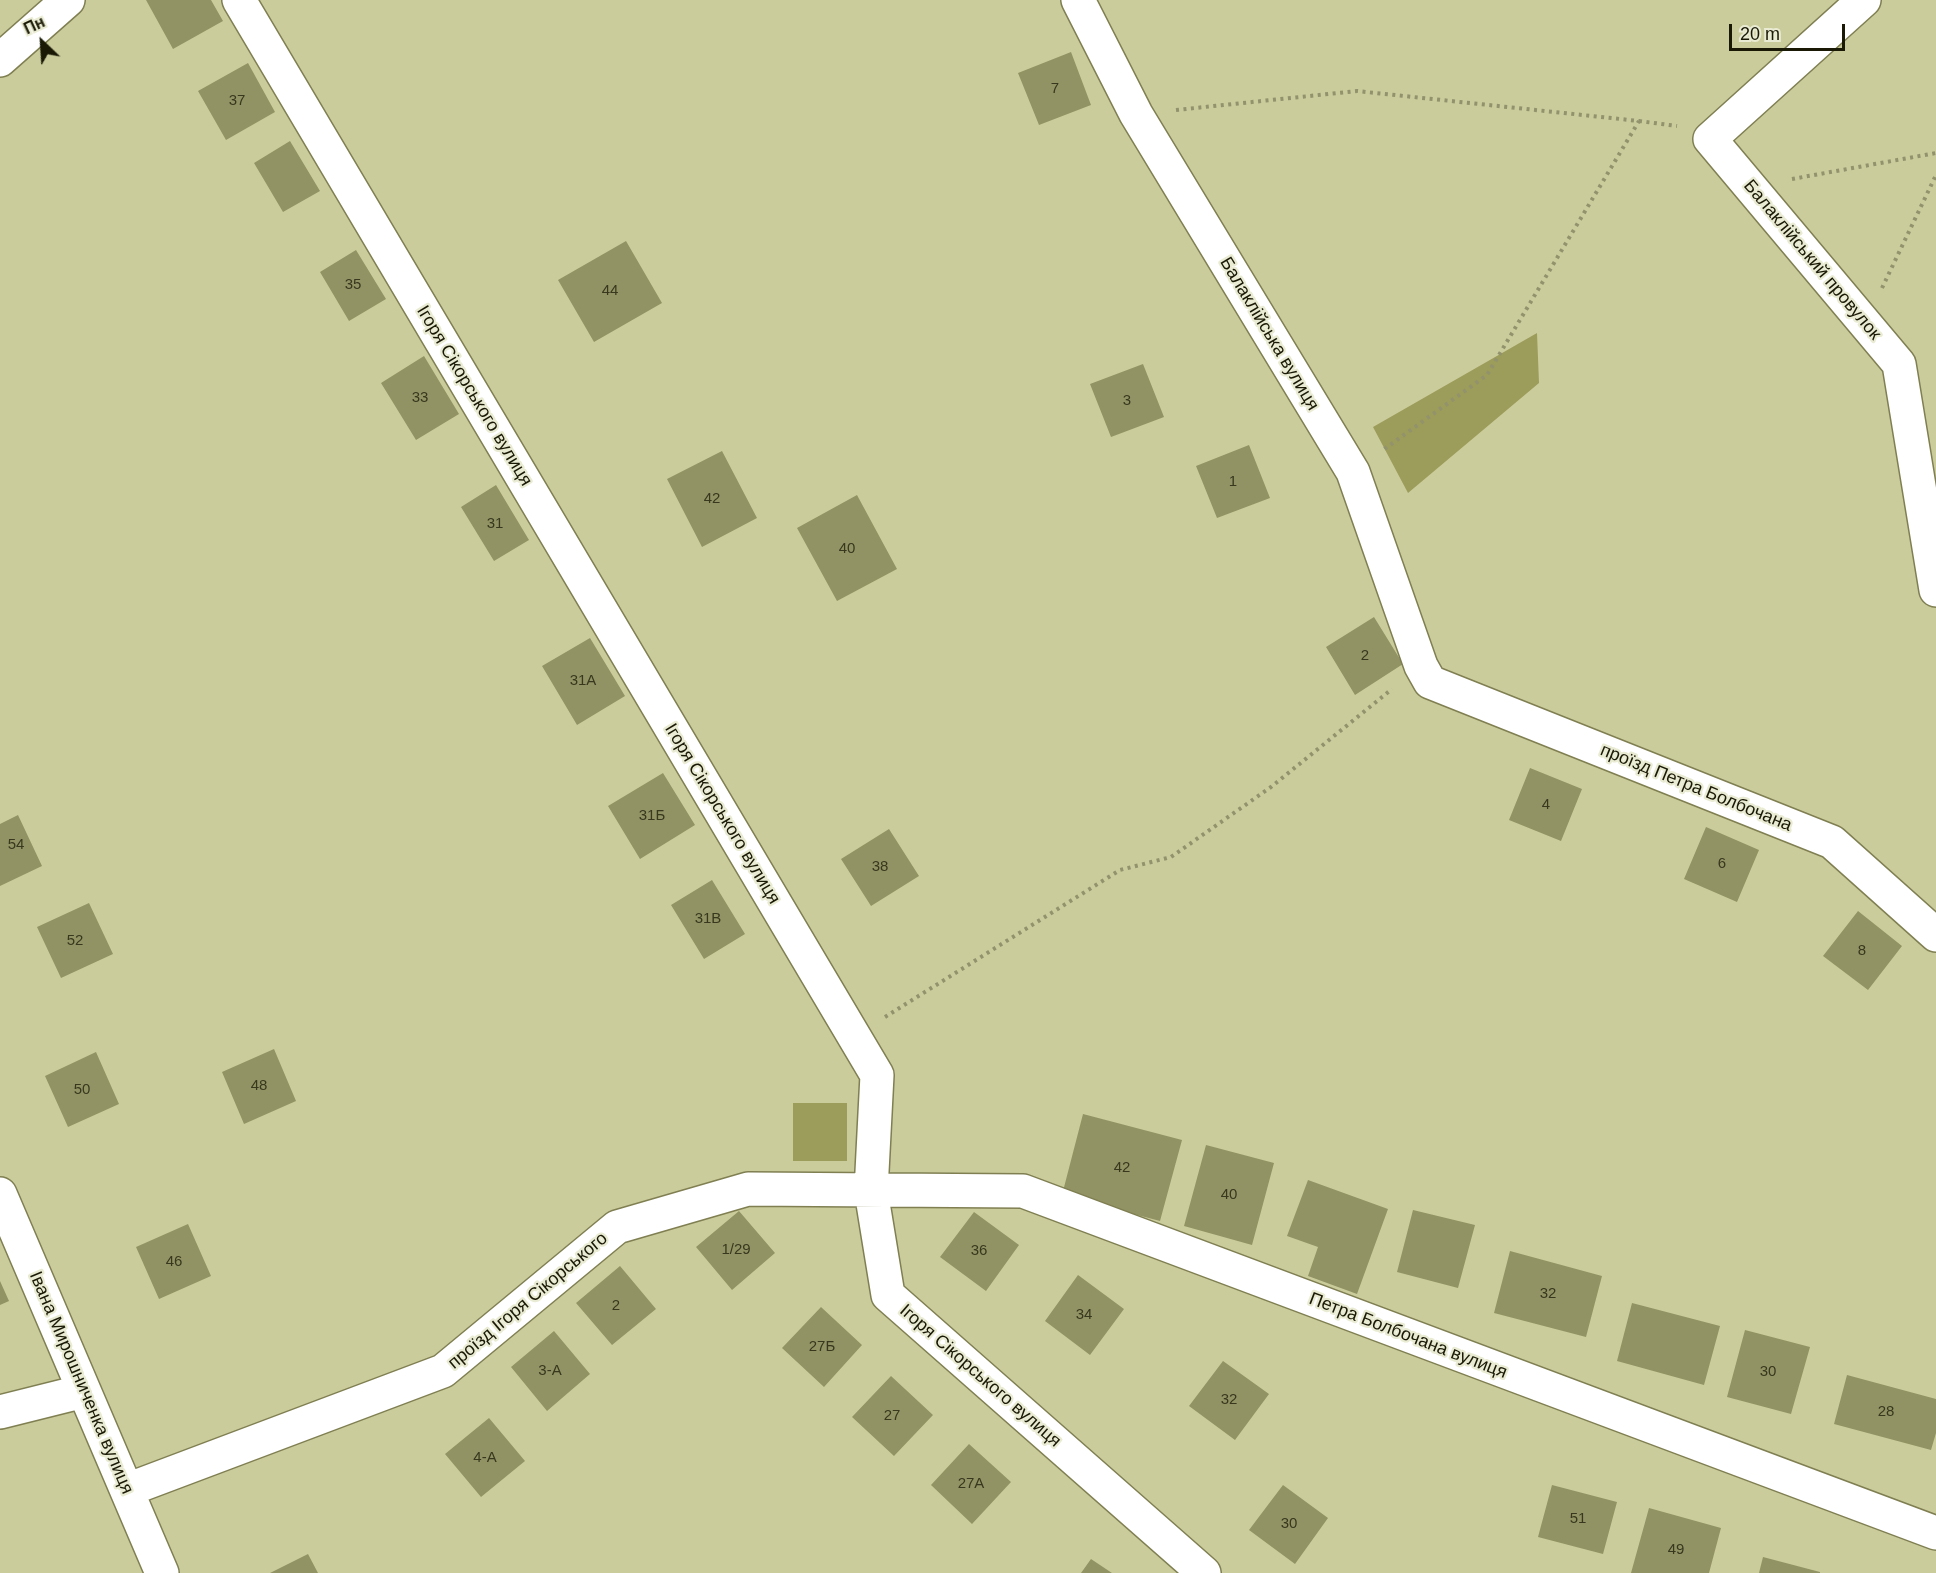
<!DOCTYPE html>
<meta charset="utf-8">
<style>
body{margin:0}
#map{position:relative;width:1936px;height:1573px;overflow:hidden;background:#cbcc9c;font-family:Arial,sans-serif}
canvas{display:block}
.north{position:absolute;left:12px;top:12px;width:60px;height:60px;-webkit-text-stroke:4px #eaebd3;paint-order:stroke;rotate:335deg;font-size:16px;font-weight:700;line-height:24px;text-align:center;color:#191906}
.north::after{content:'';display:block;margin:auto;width:21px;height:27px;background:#191906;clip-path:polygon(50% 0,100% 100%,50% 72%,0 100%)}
.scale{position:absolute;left:1729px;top:24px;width:116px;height:27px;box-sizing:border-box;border:3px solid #191906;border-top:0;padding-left:8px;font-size:18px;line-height:21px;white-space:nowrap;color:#191906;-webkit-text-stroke:4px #eaebd3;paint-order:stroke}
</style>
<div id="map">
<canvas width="1936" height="1573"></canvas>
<div class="north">Пн</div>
<div class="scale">20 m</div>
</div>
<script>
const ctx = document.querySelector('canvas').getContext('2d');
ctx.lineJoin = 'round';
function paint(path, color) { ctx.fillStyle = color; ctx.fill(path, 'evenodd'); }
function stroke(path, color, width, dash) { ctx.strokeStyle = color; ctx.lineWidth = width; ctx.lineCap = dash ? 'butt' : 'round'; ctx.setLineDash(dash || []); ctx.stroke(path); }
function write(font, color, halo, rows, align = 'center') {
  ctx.font = font + ' Arial,sans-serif'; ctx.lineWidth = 4.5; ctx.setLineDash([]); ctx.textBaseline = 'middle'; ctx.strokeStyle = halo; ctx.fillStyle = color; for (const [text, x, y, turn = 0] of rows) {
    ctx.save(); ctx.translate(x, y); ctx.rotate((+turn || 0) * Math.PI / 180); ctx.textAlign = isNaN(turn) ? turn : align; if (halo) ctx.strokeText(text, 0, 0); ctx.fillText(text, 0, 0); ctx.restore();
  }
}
paint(new Path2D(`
 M1537,333L1539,383L1408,493L1373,427Z
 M793,1103H847V1161H793Z`), '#9c9c5b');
paint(new Path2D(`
 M146,0H211L223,21L173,49Z
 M1071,52L1091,105L1039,125L1018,73Z
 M248,63L275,112L226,140L198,91Z
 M290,141L320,191L283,212L254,163Z
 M626,241L662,303L594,342L558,280Z
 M356,250L386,299L349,321L320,272Z
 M424,356L459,414L416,440L381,383Z
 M1143,364L1164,417L1111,437L1090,384Z
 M1249,445L1270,498L1217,518L1196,466Z
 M722,451L757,518L702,547L667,479Z
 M496,485L529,540L494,561L461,507Z
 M857,495L897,569L837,601L797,528Z
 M1374,617L1403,664L1355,695L1326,647Z
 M590,638L625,696L577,725L542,666Z
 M1530,768L1582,789L1561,841L1509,820Z
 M663,773L695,825L640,859L608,806Z
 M18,815L42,866L0,886V824Z
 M1706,827L1759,850L1737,902L1684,879Z
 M889,829L919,876L871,906L841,859Z
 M712,880L745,934L704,959L671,905Z
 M89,903L113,954L61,978L37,927Z
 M1858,911L1902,946L1868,990L1823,956Z
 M274,1049L296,1101L244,1124L222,1072Z
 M96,1052L119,1104L68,1127L45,1076Z
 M1083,1114L1182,1140L1160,1221L1062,1195Z
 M1206,1145L1274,1163L1252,1245L1184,1226Z
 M1308,1180L1388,1209L1357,1294L1308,1276L1318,1247L1287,1236Z
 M1413,1210L1475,1225L1458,1288L1397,1272Z
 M739,1211L775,1253L732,1290L696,1247Z
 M974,1212L1019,1245L986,1291L940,1257Z
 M188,1224L211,1276L159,1299L136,1247Z
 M1510,1251L1602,1276L1586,1337L1494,1313Z
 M620,1266L656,1309L612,1345L576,1303Z
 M1078,1275L1124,1309L1090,1355L1045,1321Z
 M0,1281L9,1301L0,1305Z
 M1632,1303L1720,1326L1704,1385L1617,1361Z
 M821,1307L862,1345L824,1387L782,1348Z
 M1745,1330L1810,1347L1791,1414L1727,1397Z
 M554,1331L590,1374L547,1411L511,1367Z
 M1223,1361L1269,1394L1235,1440L1189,1406Z
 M1847,1375L1936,1399V1433L1931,1450L1834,1424Z
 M891,1376L933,1415L894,1456L852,1417Z
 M489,1418L525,1461L481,1497L445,1454Z
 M969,1444L1011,1482L972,1524L931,1485Z
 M1283,1485L1328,1518L1295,1564L1249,1530Z
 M1552,1485L1617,1502L1603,1554L1538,1537Z
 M1649,1508L1721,1528L1709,1573H1631Z
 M308,1554L318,1573H270Z
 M1763,1557L1820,1572V1573H1759Z
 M1091,1559L1112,1573H1081Z`), '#929364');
const minor = new Path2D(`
 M239,0L877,1075L871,1191L888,1295L1204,1573
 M1078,0L1136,114L1353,472L1421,666L1430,682L1832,842L1936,935
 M1864,0L1710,139L1899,364L1936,590
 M0,60L68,0
 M0,1194L162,1573
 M0,1412L84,1391
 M127,1490L443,1371L617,1227L748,1189L1023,1191L1936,1533`);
stroke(minor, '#7f7f52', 36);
stroke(new Path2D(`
 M1176,110L1357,91L1639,121L1487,375L1383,450
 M1639,121L1677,126
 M1792,179L1936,153
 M1882,288L1936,175
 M885,1017L1120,870L1171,857L1271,787L1392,689`), '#92926c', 4, [3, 4.5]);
stroke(minor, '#fff', 33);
write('15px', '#37381e', null, [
 ["7",1055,89],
 ["37",237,101],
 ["35",353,285],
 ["44",610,291],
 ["33",420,398],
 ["3",1127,401],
 ["1",1233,482],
 ["42",712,499],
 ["31",495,524],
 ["40",847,549],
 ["2",1365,656],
 ["31А",583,681],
 ["4",1546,805],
 ["31Б",652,816],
 ["54",16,845],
 ["6",1722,864],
 ["38",880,867],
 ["31В",708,919],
 ["52",75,941],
 ["8",1862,951],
 ["48",259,1086],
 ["50",82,1090],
 ["42",1122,1168],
 ["40",1229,1195],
 ["1/29",736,1250],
 ["36",979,1251],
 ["46",174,1262],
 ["32",1548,1294],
 ["2",616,1306],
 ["34",1084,1315],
 ["27Б",822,1347],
 ["3-А",550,1371],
 ["30",1768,1372],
 ["32",1229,1400],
 ["28",1886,1412],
 ["27",892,1416],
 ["4-А",485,1458],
 ["27А",971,1484],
 ["51",1578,1519],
 ["30",1289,1524],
 ["49",1676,1550]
]);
write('18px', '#191906', '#eaebd3', [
 ["Балаклійський провулок",1812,260,50],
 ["Балаклійська вулиця",1269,334,59],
 ["Ігоря Сікорського вулиця",474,396,59],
 ["проїзд Петра Болбочана",1696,788,22],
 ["Ігоря Сікорського вулиця",722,814,59],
 ["проїзд Ігоря Сікорського",528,1301,-40],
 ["Петра Болбочана вулиця",1408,1336,21],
 ["Ігоря Сікорського вулиця",980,1376,41],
 ["Івана Мирошниченка вулиця",81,1383,67]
]);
</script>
